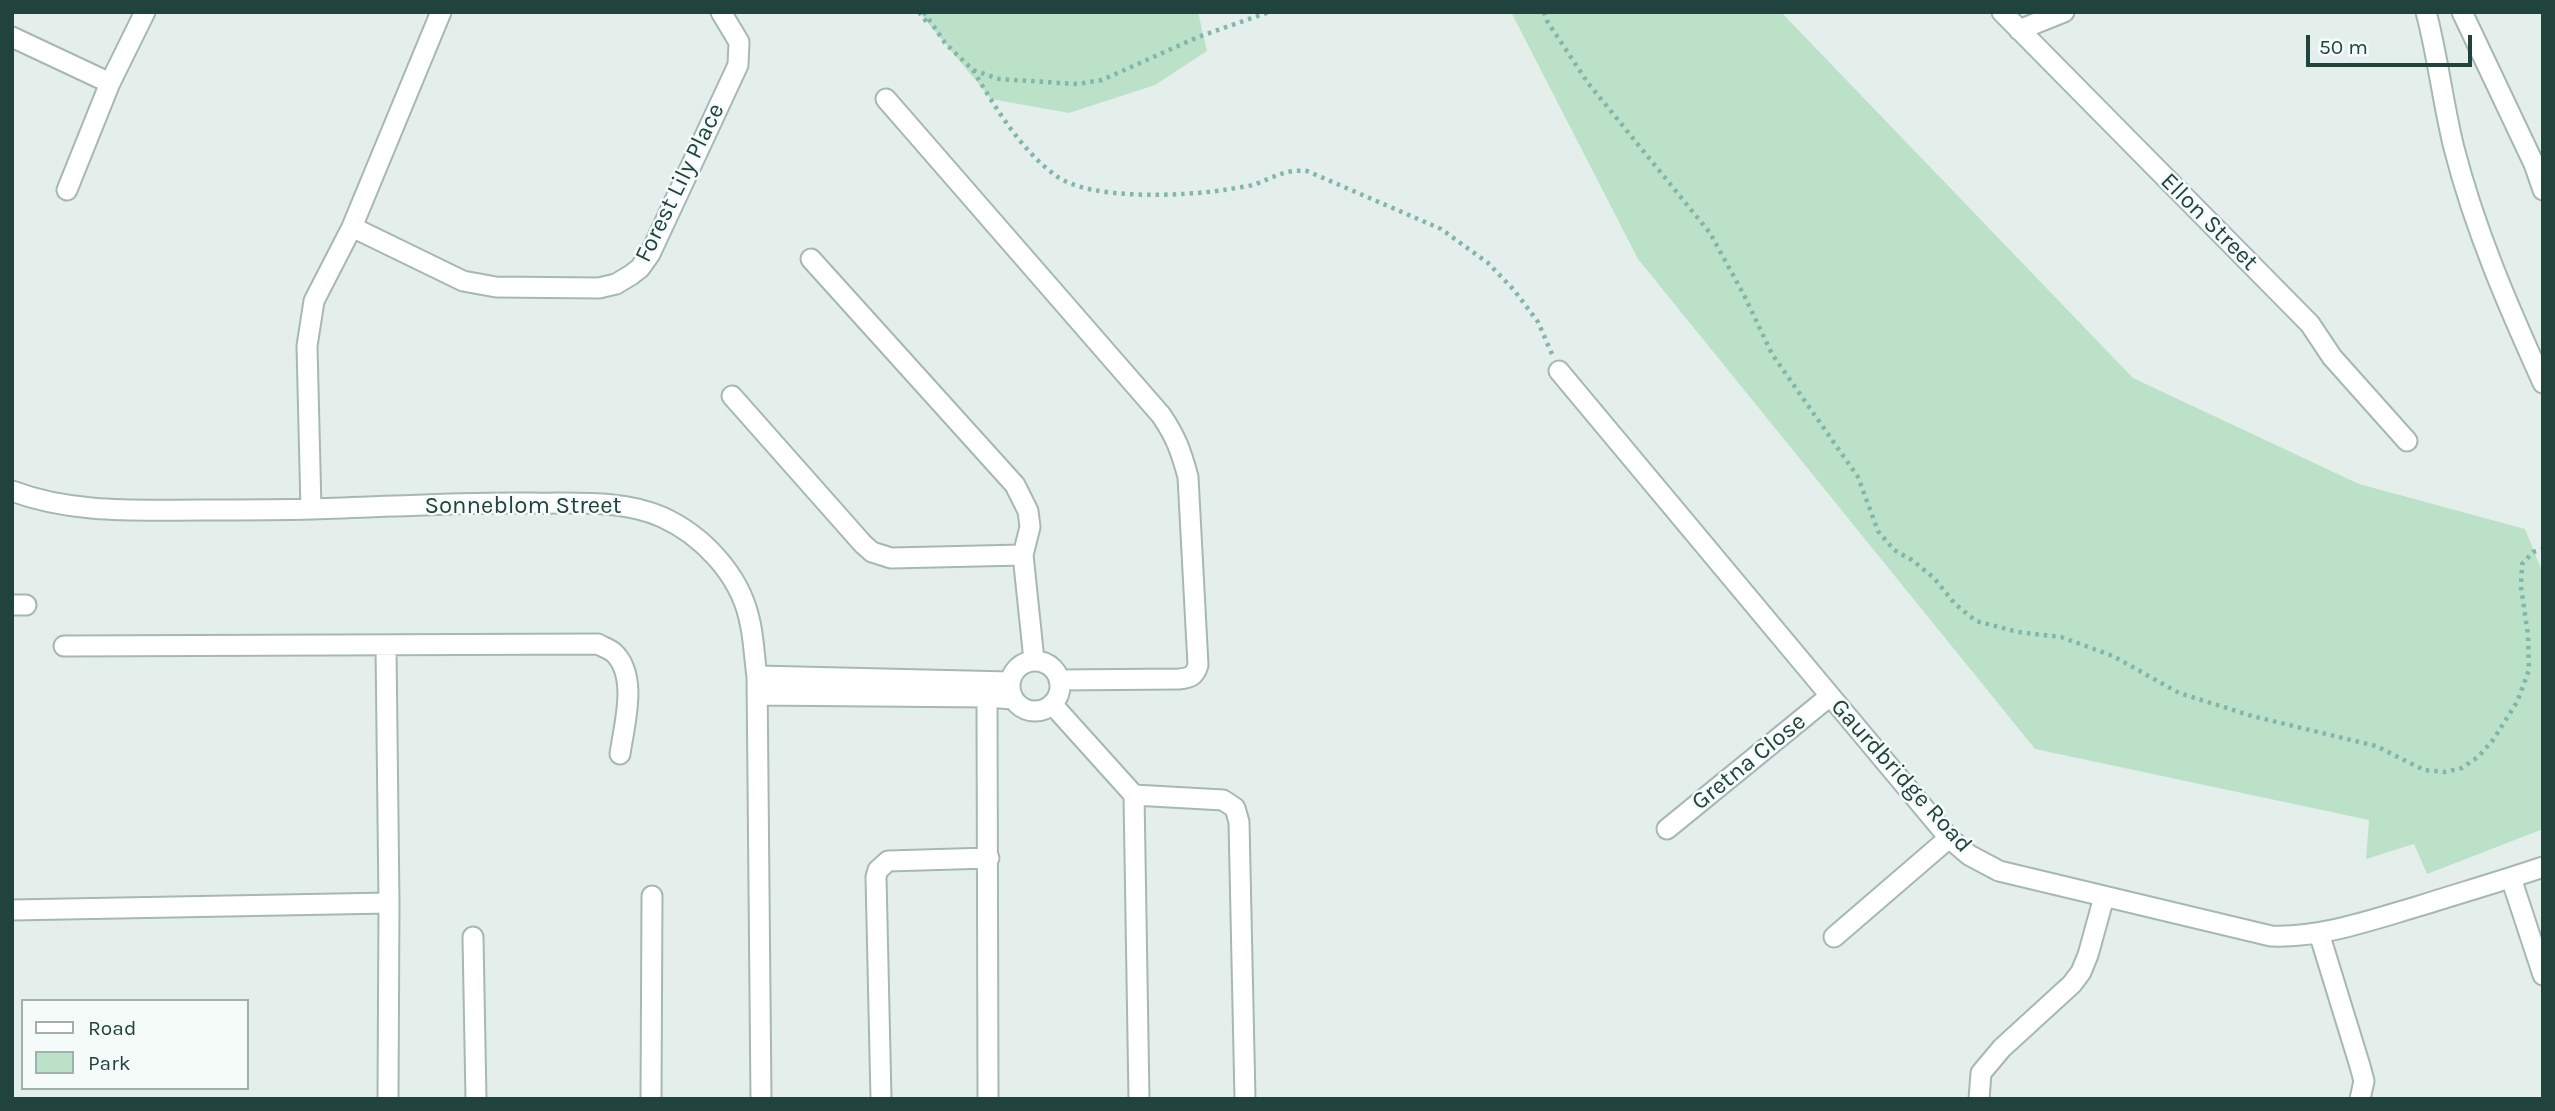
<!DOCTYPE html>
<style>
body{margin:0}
#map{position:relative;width:2555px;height:1111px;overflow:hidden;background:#e4efeb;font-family:Karla,sans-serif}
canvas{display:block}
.frame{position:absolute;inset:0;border:14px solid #21433d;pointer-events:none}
.legend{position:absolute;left:21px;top:999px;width:228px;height:91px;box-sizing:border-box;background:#f5fbf8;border:2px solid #a0b1ad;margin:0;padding:9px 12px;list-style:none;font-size:21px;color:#21433d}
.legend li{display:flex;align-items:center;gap:14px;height:35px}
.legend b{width:35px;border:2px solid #a0b1ad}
.scale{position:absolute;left:2306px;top:35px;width:166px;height:32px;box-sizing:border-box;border:4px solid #21433d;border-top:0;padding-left:9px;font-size:21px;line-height:24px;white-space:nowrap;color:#21433d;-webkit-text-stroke:5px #f5fbf8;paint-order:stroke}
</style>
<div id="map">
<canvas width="2555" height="1111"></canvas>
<div class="frame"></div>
<ul class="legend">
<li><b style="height:9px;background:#fff"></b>Road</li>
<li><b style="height:19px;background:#bbe2c9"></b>Park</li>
</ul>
<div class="scale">50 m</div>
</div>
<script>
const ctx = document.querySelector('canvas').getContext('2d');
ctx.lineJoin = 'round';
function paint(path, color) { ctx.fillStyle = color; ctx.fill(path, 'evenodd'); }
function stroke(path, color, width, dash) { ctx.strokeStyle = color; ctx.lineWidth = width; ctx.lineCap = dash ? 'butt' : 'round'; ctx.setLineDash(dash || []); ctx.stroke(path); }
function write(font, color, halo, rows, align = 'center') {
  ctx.font = font + ' Karla,sans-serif'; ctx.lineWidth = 5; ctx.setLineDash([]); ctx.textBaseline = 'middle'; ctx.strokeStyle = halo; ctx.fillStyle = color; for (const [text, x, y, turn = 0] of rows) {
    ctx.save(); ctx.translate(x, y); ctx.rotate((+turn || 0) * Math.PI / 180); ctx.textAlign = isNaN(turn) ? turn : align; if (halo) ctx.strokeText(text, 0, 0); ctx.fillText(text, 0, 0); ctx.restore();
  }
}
paint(new Path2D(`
 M919,12H1198L1207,51L1155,85L1069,113L991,99Z
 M1511,12H1781L2133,378L2359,484L2525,529L2543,573V829L2427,874L2414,844L2366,859L2369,820L2035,749L1638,259Z`), '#bbe2c9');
const street = new Path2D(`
 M2002,12L2310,324L2332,357L2407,441
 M2426,12C2438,57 2443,104 2454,148C2475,230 2508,306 2543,383
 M2462,12L2534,164L2543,190
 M2019,30L2064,12
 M12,37L110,83
 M886,99L1161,415C1176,437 1181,451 1188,477L1198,665C1195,676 1190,678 1179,679L1059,680
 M67,190L110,83L145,12
 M352,227L463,281L496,287L599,288L616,284L631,275L640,268L650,254L738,65L739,42L721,12
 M811,259L1015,485L1028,511L1030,527L1023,555L1034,660
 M1559,371L1949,838L1969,855L1999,871L2271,936C2322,938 2371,920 2419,906C2460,893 2502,881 2543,867
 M732,396L863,544L872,552L891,558L1023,555
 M12,491C73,514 138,510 201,510C238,510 276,510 313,509C385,507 458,502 531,503C574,504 621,499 662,517C702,535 739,574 749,618C754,637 754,657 757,676L761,1099
 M311,509L307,346L314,301L352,227L441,12
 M12,605H26
 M64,646L598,644C603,647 609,649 613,652C639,675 624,725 620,754
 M386,646L389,903L388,1099
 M1010 686a25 25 0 1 1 50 0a25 25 0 1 1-50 0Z
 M757,676L1010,682
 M757,695L987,697L1013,699
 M987,697L988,1099
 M1052,704L1134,795L1139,1099
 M1134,795L1223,800L1235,808L1239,822L1245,1099
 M1667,829L1830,696
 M2511,878L2543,975
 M12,910L389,903
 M2319,933L2360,1066L2364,1081L2360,1099
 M473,937L476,1099
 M1834,937L1949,838
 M651,1099L652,896
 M881,1099L876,877L878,870L888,861L989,858
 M1979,1099L1981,1073L2002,1048L2072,984L2081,972L2088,955L2104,897`);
stroke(street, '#a6b8b3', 23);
stroke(new Path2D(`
 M919,12L929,25
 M924,12L945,43L973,70L999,79L1077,84L1102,80L1198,37L1269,12
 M1544,12L1547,21L1588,83L1710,233L1744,295L1772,354L1858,477L1878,531L1894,550L1912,560L1934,578L1955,604L1976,621L2018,632L2061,637L2113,656L2179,693L2252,716L2376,746L2424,770L2445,772L2462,768L2478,757L2493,740L2517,702L2529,670L2528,635L2521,587L2522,564L2533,552L2543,549
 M973,70C995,107 1020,149 1055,175C1089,201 1183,196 1224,190C1234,188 1246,187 1256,184C1274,177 1286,169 1307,171L1441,229L1488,263L1514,290L1538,322L1552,354`), '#81b6aa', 4.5, [3.5, 5]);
stroke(street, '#fff', 19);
write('24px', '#21433d', '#f5fbf8', [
 ["Forest Lily Place",680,183,-64],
 ["Ellon Street",2209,222,45],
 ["Sonneblom Street",523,506],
 ["Gretna Close",1749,762,-39],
 ["Gaurdbridge Road",1901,776,48]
]);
</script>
